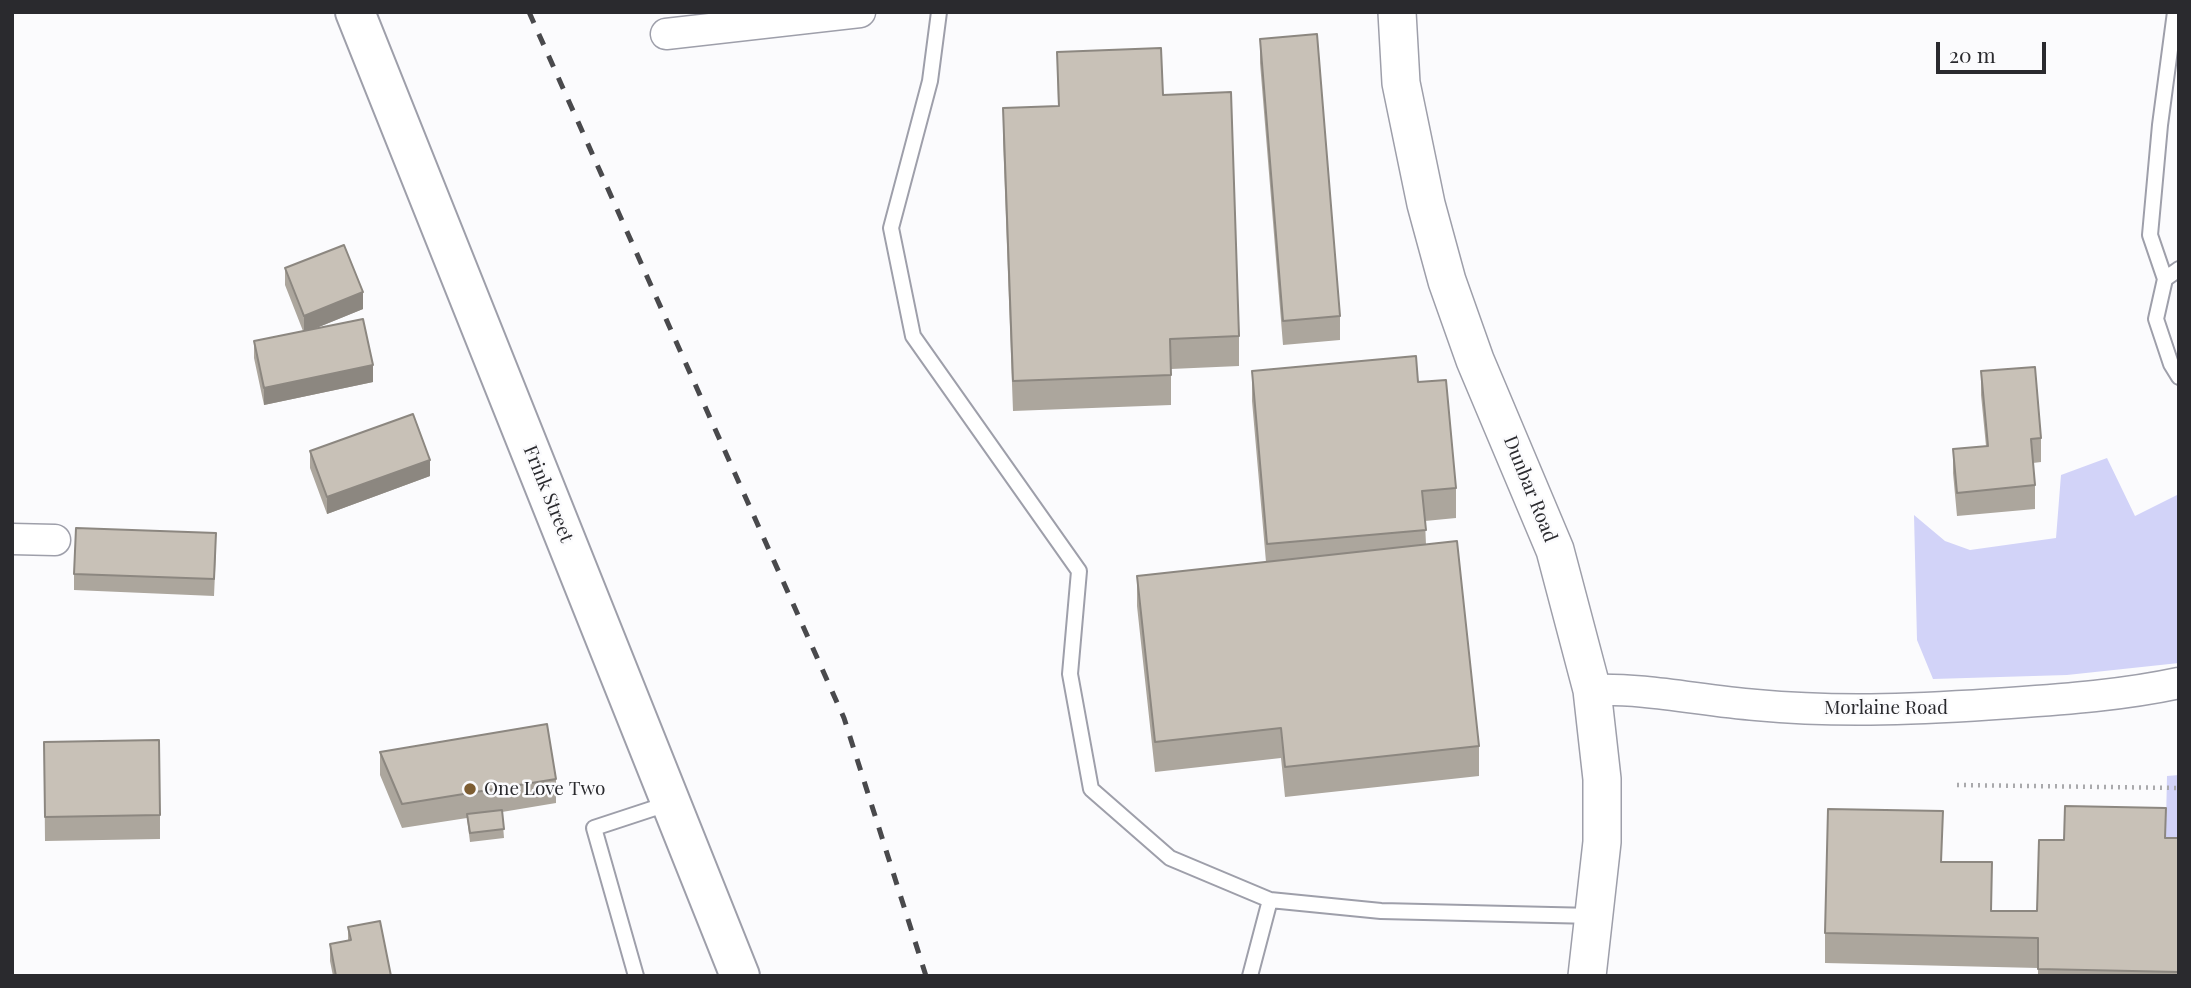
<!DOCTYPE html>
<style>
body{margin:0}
#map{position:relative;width:2191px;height:988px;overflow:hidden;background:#fbfbfd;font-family:"Playfair Display",serif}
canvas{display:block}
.frame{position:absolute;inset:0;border:14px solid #2a2a2e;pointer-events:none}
.scale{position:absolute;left:1936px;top:42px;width:110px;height:32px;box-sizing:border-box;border:4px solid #2a2a2e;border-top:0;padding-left:9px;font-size:21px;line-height:24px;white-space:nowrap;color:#2a2a2e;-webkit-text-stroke:5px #fbfbfd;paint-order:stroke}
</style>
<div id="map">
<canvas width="2191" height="988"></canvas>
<div class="frame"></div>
<div class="scale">20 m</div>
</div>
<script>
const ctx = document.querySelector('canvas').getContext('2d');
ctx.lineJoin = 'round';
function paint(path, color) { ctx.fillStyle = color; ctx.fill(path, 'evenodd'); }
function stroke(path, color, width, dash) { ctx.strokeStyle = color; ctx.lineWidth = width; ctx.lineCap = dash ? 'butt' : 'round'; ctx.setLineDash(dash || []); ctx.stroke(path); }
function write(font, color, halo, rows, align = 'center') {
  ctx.font = font + ' "Playfair Display",serif'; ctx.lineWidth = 5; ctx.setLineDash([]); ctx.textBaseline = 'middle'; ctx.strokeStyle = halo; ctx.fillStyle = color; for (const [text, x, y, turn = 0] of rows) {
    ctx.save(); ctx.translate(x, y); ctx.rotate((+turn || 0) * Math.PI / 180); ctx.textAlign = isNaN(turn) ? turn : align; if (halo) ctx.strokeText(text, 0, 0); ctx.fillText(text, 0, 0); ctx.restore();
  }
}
paint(new Path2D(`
 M2107,458L2135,516L2179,494V663L2067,675L1933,679L1917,640L1914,515L1945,541L1970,550L2056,538L2061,475Z
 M2179,775V868L2165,867L2167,776Z`), '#d2d3f8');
const service = new Path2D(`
 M939,12L930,81L891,228L913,336L1079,571L1070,674L1091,789L1170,858L1270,900L1381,911L1594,916
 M2179,269L2165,279L2156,319L2171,364L2179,377
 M2165,279L2150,235L2160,125L2175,12
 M636,976L594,828L670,803
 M1250,976L1270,900`);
const minor = new Path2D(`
 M666,34L860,12
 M12,539L55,540
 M1592,690C1648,688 1701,701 1756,705C1841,713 1925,709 2010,703C2067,699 2123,695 2179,683`);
const tertiary = new Path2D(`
 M1397,12L1401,83L1426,204L1447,281L1475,360L1555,550L1592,690L1602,779V842L1587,976`);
const secondary = new Path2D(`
 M355,12L740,976`);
stroke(service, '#9e9faa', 18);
stroke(minor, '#9e9faa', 33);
stroke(tertiary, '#9e9faa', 40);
stroke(secondary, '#9e9faa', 42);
stroke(new Path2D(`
 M1957,785L2179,788`), '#a9a9ac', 4.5, [2, 5]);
stroke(service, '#fff', 14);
stroke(minor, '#fff', 30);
stroke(tertiary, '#fff', 37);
stroke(secondary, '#fff', 38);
stroke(new Path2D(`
 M529,12L844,718L926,976`), '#49494c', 5, [12, 12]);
paint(new Path2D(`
 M1260,39L1340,316V340L1283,345L1260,63Z
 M1057,52L1163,95L1239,336V366L1171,369V405L1013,411L1003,138V108L1058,106Z
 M285,268L363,309L314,329L373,382L264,405L254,358V341L303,331L285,285Z
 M1252,371L1418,382L1456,488V518L1425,521L1426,545L1479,746V776L1285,797L1281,758L1155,772L1137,606V576L1266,562L1252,401Z
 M1981,371L2041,438V462L2033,463L2035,485V509L1957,516L1953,473V449L1986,446L1981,395Z
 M310,451L430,476L327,514L310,468Z
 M216,550L214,596L74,590V574Z
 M44,742L160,815V839L45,841Z
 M380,752L556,779V803L502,812L504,838L470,842L467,818L402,828L380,775Z
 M2166,838H2179V976H2038V968L1825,963V933L1942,862L1992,911H2037L2064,840Z
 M348,927L391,976H333L330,961V944L348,941Z`), '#aca69d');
paint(new Path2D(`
 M363,292V309L304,333V316Z
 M373,365V382L264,405V388Z
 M430,460V476L327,514V497Z`), '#8c8780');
const building = new Path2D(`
 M1317,34L1340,316L1283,321L1260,39Z
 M1161,48L1163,95L1231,92L1239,336L1170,339L1171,375L1013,381L1003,108L1059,106L1057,52Z
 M344,245L363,292L304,316L285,268Z
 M363,319L373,365L264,388L254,341Z
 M1416,356L1418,382L1446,380L1456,488L1422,491L1426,530L1267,544L1252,371Z
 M2035,367L2041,438L2031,439L2035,485L1957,493L1953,449L1988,446L1981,371Z
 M413,414L430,460L327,497L310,451Z
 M76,528L216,533L214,579L74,574Z
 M1457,541L1479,746L1285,767L1281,728L1155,742L1137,576Z
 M547,724L556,779L402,804L380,752Z
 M159,740L160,815L45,817L44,742Z
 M2065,806L2166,808L2165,838H2179V972L2038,969V938L1825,933L1828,809L1943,811L1941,862H1992L1991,911H2037L2039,840H2064Z
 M502,810L504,829L470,833L467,814Z
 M380,921L391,976H336L330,944L351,940L348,927Z`);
paint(building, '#c8c1b7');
stroke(building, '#8c8780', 2);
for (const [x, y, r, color] of [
 [470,789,7,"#7d5d32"]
]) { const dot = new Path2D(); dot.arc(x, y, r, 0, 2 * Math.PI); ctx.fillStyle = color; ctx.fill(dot); stroke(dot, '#fbfbfd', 2.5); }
write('19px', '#2a2a2e', '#fbfbfd', [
 ["Dunbar Road",1530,489,68],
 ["Frink Street",548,494,68],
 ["Morlaine Road",1886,708]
]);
write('19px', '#2a2a2e', '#fbfbfd', [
 ["One Love Two",484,789]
], 'left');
</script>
